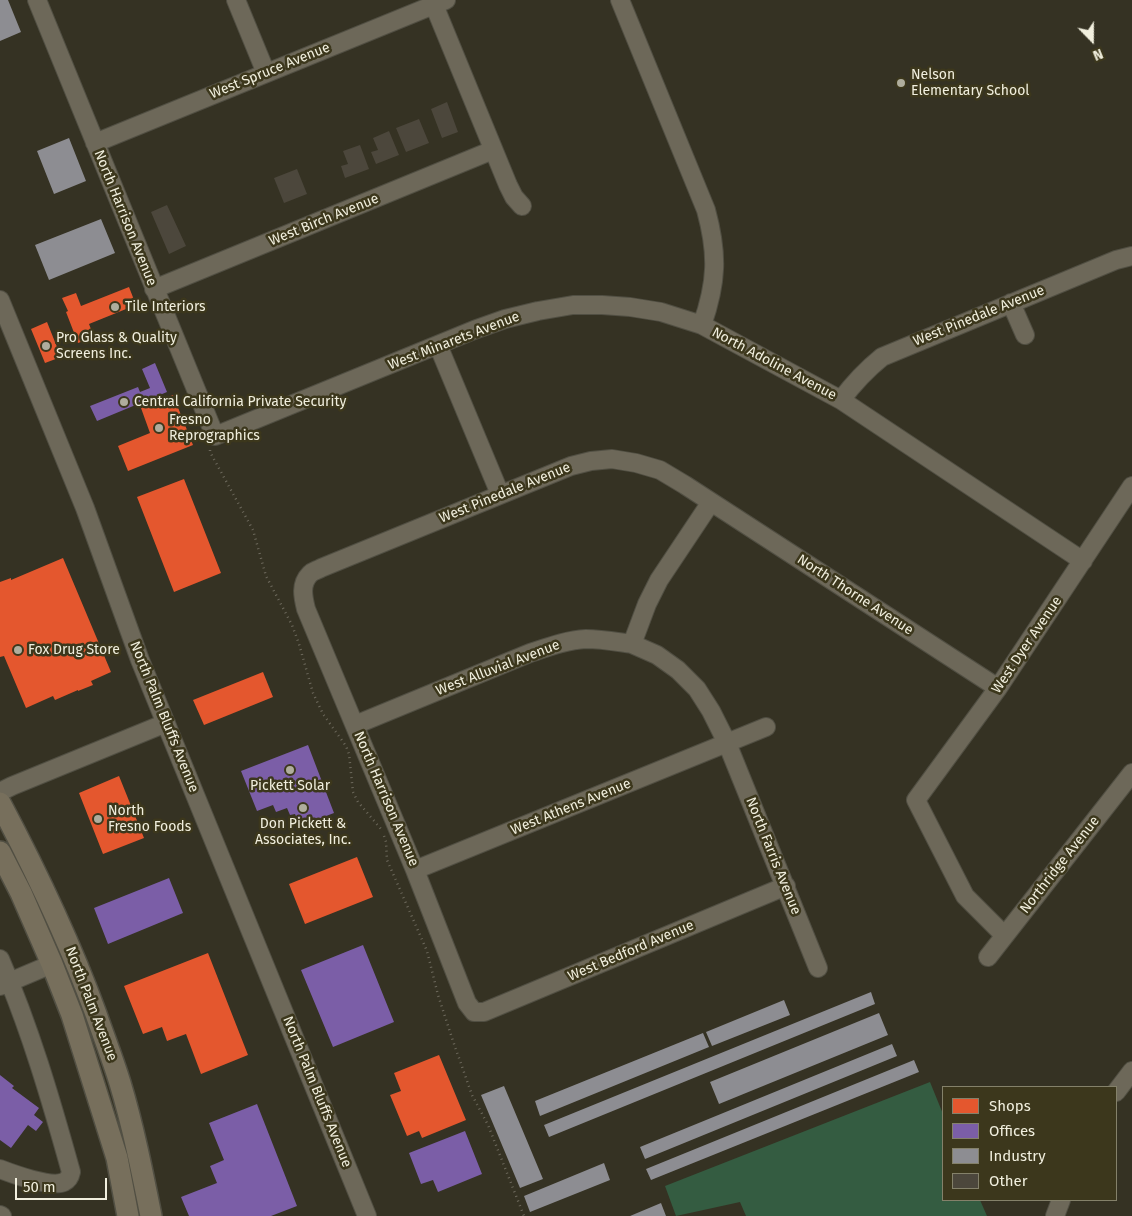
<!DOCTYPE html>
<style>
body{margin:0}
#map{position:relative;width:1132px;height:1216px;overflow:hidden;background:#353223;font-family:"Fira Sans",sans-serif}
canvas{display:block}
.legend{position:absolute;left:942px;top:1086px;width:175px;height:115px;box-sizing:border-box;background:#3c371c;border:1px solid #84816a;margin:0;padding:6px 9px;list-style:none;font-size:15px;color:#f1efde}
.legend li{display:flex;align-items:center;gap:10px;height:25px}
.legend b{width:25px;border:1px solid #84816a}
.north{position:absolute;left:1067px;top:15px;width:50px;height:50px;-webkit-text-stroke:4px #3c371c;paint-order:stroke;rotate:158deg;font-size:14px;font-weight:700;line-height:20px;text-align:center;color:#f1efde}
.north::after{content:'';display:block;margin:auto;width:18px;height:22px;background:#f1efde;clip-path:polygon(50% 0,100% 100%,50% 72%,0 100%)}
.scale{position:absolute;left:15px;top:1178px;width:92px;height:22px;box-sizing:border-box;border:2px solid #f1efde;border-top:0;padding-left:6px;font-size:15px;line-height:18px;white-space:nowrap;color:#f1efde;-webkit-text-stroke:4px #3c371c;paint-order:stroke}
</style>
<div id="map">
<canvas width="1132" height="1216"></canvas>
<ul class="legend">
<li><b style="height:14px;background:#e4572e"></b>Shops</li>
<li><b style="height:14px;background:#7b5ea7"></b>Offices</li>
<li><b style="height:14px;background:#8d8d92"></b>Industry</li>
<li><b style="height:14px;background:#4c473c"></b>Other</li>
</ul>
<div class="north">N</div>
<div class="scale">50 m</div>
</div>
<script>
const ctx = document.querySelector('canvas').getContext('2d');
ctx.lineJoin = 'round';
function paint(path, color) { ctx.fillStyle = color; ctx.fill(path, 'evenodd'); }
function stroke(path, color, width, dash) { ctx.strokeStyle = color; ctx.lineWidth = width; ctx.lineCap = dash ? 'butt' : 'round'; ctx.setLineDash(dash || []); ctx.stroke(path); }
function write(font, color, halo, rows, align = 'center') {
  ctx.font = font + ' "Fira Sans",sans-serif'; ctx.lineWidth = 5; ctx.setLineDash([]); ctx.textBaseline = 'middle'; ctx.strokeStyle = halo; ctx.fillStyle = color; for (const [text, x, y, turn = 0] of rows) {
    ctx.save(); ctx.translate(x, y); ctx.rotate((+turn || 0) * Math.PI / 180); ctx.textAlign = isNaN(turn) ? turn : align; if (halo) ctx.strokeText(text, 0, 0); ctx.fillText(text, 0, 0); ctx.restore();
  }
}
paint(new Path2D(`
 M930,1082L943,1114V1200H980L987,1216H746L740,1202L676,1216L665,1186Z`), '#345c41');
paint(new Path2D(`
 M129,287L136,305L89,324L94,337L78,343L66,312L68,311L62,298L76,293L81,306Z
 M47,322L61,357L45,363L31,329Z
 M173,395L193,445L128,471L118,446L150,433L141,408Z
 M184,479L221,573L174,592L137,497Z
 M63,558L111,672L91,681L93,685L78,691V690L55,700L53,696L26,708L4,656L0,657V582L11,578V580Z
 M263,672L273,697L204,725L193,700Z
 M119,776L144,838L103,854L79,793Z
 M357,857L373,897L305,924L289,884Z
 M208,953L248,1055L201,1074L186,1034L167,1041L162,1027L143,1034L124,986Z
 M439,1055L466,1120L422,1138L419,1131L407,1136L390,1095L401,1091L394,1073Z`), '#e4572e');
paint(new Path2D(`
 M155,363L167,392L97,421L90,406L138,387L140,392L150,388L142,369Z
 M308,745L334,813L300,826L295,814L290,815L287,808L276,812L273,805L257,811L241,771Z
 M169,878L183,913L108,944L94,908Z
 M363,945L394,1022L333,1047L301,970Z
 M0,1075L14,1086L12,1088L39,1108L34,1115L43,1122L36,1131L28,1125L11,1148L0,1140Z
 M257,1104L297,1206L271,1216H189L181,1197L217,1183L210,1166L224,1160L209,1123Z
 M465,1131L482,1174L438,1192L433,1180L421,1184L409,1153Z`), '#7b5ea7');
paint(new Path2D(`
 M0,0H8L21,32L0,41Z
 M69,138L86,181L54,194L37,151Z
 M101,219L115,253L49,280L35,245Z
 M871,992L875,1004L549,1137L544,1125Z
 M784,1000L790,1015L712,1046L706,1032Z
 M879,1013L888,1035L719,1104L710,1082Z
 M703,1033L709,1047L540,1116L535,1101Z
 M892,1044L897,1056L645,1159L640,1147Z
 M914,1060L919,1072L651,1180L646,1169Z
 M504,1086L543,1179L520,1188L481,1095Z
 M604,1163L610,1180L530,1212L524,1196Z
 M661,1203L666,1216H630Z`), '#8d8d92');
paint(new Path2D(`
 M447,102L458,132L442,138L431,109Z
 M419,119L429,143L406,152L396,128Z
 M389,131L399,155L376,164L371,152L378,150L373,138Z
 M360,145L369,169L345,178L341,166L348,164L343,151Z
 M297,169L307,194L284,203L274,178Z
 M167,205L186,246L169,254L151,212Z`), '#4c473c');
const minor = new Path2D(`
 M37,0L215,436L474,330L505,319L538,311L573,305H602L630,307L661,312L702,325L841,400L1083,561
 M236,0L266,73
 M432,0L508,185L514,197L522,206
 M620,0L706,210C718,254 717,282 702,325
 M95,143L446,0
 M154,289L493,150
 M0,300L85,508L140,660L367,1216
 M1011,303L1025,335
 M438,345L500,494
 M841,400C853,384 866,370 882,357L1116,260L1132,256
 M632,644L657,655L678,670L697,689L711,711L727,743L818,968
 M355,725L530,653C548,647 567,640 586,639C602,639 617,642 632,644L647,604L659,580L711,502
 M0,792L12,786L166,723
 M415,870L766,727
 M786,886L484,1012H474L467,1003L415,870L306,609C303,597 300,584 310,574C313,571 318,570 321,568L571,466L591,461L612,459L636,463L660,470L685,485L998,688
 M1004,935L965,896L916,800L998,688L1132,486
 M988,957L1132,773
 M0,959C30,1028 51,1100 71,1172C70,1177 68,1180 64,1182C51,1188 13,1174 0,1169
 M0,986L52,964
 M1116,1092L1132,1071
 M0,1215L2,1216
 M1055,1216L1061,1200`);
const major = new Path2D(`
 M0,803C37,873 69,940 96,1014C104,1037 113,1060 120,1083C133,1126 142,1171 151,1216
 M0,852L21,893L52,964L72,1015L117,1158L128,1216`);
stroke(minor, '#514f43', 20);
stroke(major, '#514f43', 24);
stroke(new Path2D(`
 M210,450V452L253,530L266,576L292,625L299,644L313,693L323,714L346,746L349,754L353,792L358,802L381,829
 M384,836L386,842L387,860L427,951L438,995L453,1041L472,1095L488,1125L524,1216`), '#6d695c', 2.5, [1, 4]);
stroke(minor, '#6d6859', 18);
stroke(major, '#776f5c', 21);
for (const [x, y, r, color] of [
 [901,83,5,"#afad9d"],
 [115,307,5,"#afad9d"],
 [46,346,5,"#afad9d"],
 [124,402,5,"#afad9d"],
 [159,428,5,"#afad9d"],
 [18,650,5,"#afad9d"],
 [290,770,5,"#afad9d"],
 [303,808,5,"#afad9d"],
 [98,819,5,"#afad9d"]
]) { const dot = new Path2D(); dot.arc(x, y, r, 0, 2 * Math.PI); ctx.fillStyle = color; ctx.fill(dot); stroke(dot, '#3c371c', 2); }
write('14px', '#f1efde', '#3c371c', [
 ["West Spruce Avenue",270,71,-22],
 ["North Harrison Avenue",125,218,68],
 ["West Birch Avenue",324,220,-22],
 ["West Pinedale Avenue",979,316,-22],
 ["West Minarets Avenue",454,341,-21],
 ["North Adoline Avenue",774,364,28],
 ["West Pinedale Avenue",505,493,-22],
 ["North Thorne Avenue",855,595,33],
 ["West Dyer Avenue",1027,645,-56],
 ["West Alluvial Avenue",498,668,-21],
 ["North Palm Bluffs Avenue",164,717,68],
 ["North Harrison Avenue",386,799,67],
 ["West Athens Avenue",571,807,-22],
 ["North Farris Avenue",773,856,68],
 ["Northridge Avenue",1060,865,-52],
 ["West Bedford Avenue",631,951,-23],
 ["North Palm Avenue",91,1004,69],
 ["North Palm Bluffs Avenue",317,1092,68]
]);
write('14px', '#f1efde', '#3c371c', [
 ["Nelson",911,75],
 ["Elementary School",911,91],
 ["Tile Interiors",125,307],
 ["Pro Glass & Quality",56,338],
 ["Screens Inc.",56,354],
 ["Central California Private Security",134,402],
 ["Fresno",169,420],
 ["Reprographics",169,436],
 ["Fox Drug Store",28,650],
 ["Pickett Solar",290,786,"center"],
 ["North",108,811],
 ["Fresno Foods",108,827],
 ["Don Pickett &",303,824,"center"],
 ["Associates, Inc.",303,840,"center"]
], 'left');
</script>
